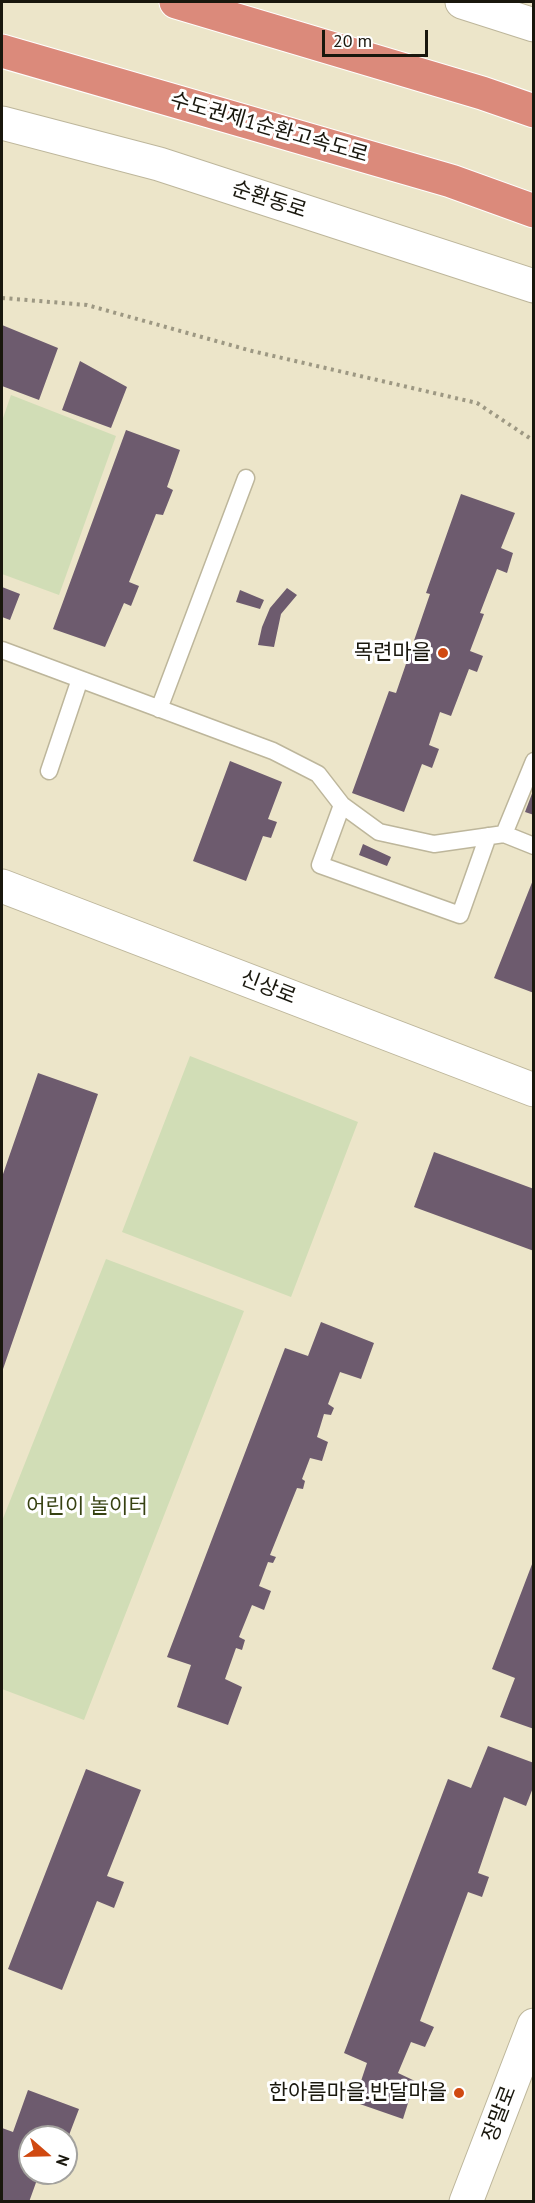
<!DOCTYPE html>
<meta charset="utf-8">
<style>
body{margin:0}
#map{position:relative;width:535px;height:2203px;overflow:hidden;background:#ece5c9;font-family:"PT Sans",sans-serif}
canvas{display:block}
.frame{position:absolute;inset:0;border:3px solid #19170d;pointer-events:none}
.north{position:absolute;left:18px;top:2125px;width:60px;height:60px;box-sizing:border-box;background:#fff;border:2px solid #a3a29e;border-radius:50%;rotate:110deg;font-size:16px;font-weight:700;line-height:24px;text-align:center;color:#19170d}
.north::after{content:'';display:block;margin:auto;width:21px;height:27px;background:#d04911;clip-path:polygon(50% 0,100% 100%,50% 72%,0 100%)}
.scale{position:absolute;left:322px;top:30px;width:106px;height:27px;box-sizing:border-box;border:3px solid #19170d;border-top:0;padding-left:8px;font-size:18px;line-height:21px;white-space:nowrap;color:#19170d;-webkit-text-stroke:4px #fff;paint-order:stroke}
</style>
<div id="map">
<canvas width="535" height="2203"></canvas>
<div class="frame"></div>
<div class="north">N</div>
<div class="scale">20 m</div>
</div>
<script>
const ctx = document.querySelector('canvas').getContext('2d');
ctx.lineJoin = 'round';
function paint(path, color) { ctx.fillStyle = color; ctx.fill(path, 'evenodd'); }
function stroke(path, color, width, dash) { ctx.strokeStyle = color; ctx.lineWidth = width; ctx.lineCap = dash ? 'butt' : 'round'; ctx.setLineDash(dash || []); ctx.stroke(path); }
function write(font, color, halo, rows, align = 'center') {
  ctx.font = font + ' "PT Sans","Noto Sans KR",sans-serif'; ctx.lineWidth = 6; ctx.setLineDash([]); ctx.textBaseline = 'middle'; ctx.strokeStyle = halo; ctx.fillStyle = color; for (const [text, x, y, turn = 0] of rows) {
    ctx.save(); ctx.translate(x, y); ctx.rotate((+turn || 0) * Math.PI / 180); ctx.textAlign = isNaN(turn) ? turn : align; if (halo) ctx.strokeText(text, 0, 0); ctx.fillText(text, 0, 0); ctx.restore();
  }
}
paint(new Path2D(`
 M11,395L116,436L59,595L2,574V421Z
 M190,1056L358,1122L291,1297L122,1232Z
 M106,1259L244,1311L84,1720L2,1689V1521Z`), '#d1ddb6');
paint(new Path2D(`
 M2,325L58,348L39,400L2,386Z
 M80,361L127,387L111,428L62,410Z
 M126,430L180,450L167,487L173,490L163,515L156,514L129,582L139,586L131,606L124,603L105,647L53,629Z
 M461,494L515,513L501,548L513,553L507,573L497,569L480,613L484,614L470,651L483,656L477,672L469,669L451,716L440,712L429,745L439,749L432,768L422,764L404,812L352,793L389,691L396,693L430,594L426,593Z
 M2,587L20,594L10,620L2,617Z
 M287,588L297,595L281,614L274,647L258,645L262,627L270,608Z
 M240,590L264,600L260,609L236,602Z
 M230,761L282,782L268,819L277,822L271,838L263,836L246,881L193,861Z
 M533,791H534V815L525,812Z
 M363,844L391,857L387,866L359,855Z
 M533,880H534V993L494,978Z
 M38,1073L98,1094L2,1372V1177Z
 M434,1152L534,1189V1251L414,1207Z
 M321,1322L374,1343L361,1379L340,1372L328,1404L334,1408L331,1415L324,1414L317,1437L328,1442L322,1461L310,1458L302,1479L305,1481L303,1489L297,1488L270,1555L276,1557L273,1563L268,1562L259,1586L271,1591L264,1610L252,1605L239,1637L245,1640L242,1650L236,1648L225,1679L242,1687L228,1725L177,1707L191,1665L167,1657L285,1348L308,1356Z
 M534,1559V1729L500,1717L515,1678L492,1669Z
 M488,1746L534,1763V1785L526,1806L504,1797L478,1873L489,1877L482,1897L468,1892L420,2021L434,2027L425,2047L411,2042L398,2073L415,2081L403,2119L354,2102L367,2063L344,2053L448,1779L471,1788Z
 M86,1769L141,1790L107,1876L124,1882L114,1908L97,1901L62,1990L8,1969Z
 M28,2090L79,2109L66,2143V2137H30V2173L38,2177L29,2202H2V2128L13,2132Z`), '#6d5b6e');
const service = new Path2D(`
 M2,650L273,751L318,774L342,805L379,832L434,844L504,834L534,846
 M159,709L246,478
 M49,771L80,679
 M342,805L320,865L460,915L488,836
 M504,834L534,761`);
const tertiary = new Path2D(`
 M462,2L534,25
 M2,123L159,164L534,286
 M2,886L534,1090
 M466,2202L534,2025`);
const motorway = new Path2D(`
 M176,2L482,93L534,111
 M2,51L451,181L534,211`);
stroke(service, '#bdb69b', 19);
stroke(tertiary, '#bdb69b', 35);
stroke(motorway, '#fff', 35);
stroke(new Path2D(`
 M2,298L87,305L252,351L477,403L534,441`), '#9d9883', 4, [3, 4.5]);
stroke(service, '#fff', 16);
stroke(tertiary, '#fff', 33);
stroke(motorway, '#db8a7b', 33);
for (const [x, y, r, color] of [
 [443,653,6,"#d04911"],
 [459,2093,6,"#d04911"]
]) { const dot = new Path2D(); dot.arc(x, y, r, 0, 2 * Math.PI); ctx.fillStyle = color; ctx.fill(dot); stroke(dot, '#fff', 2); }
write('21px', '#19170d', '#fff', [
 ["수도권제1순환고속도로",269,128,16],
 ["순환동로",269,200,18],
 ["신상로",268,988,21],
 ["장말로",500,2114,-69]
]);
write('21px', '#19170d', '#fff', [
 ["목련마을",431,653],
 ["한아름마을.반달마을",447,2093]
], 'right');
write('21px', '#374212', '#fff', [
 ["어린이 놀이터",87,1507]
]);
</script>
